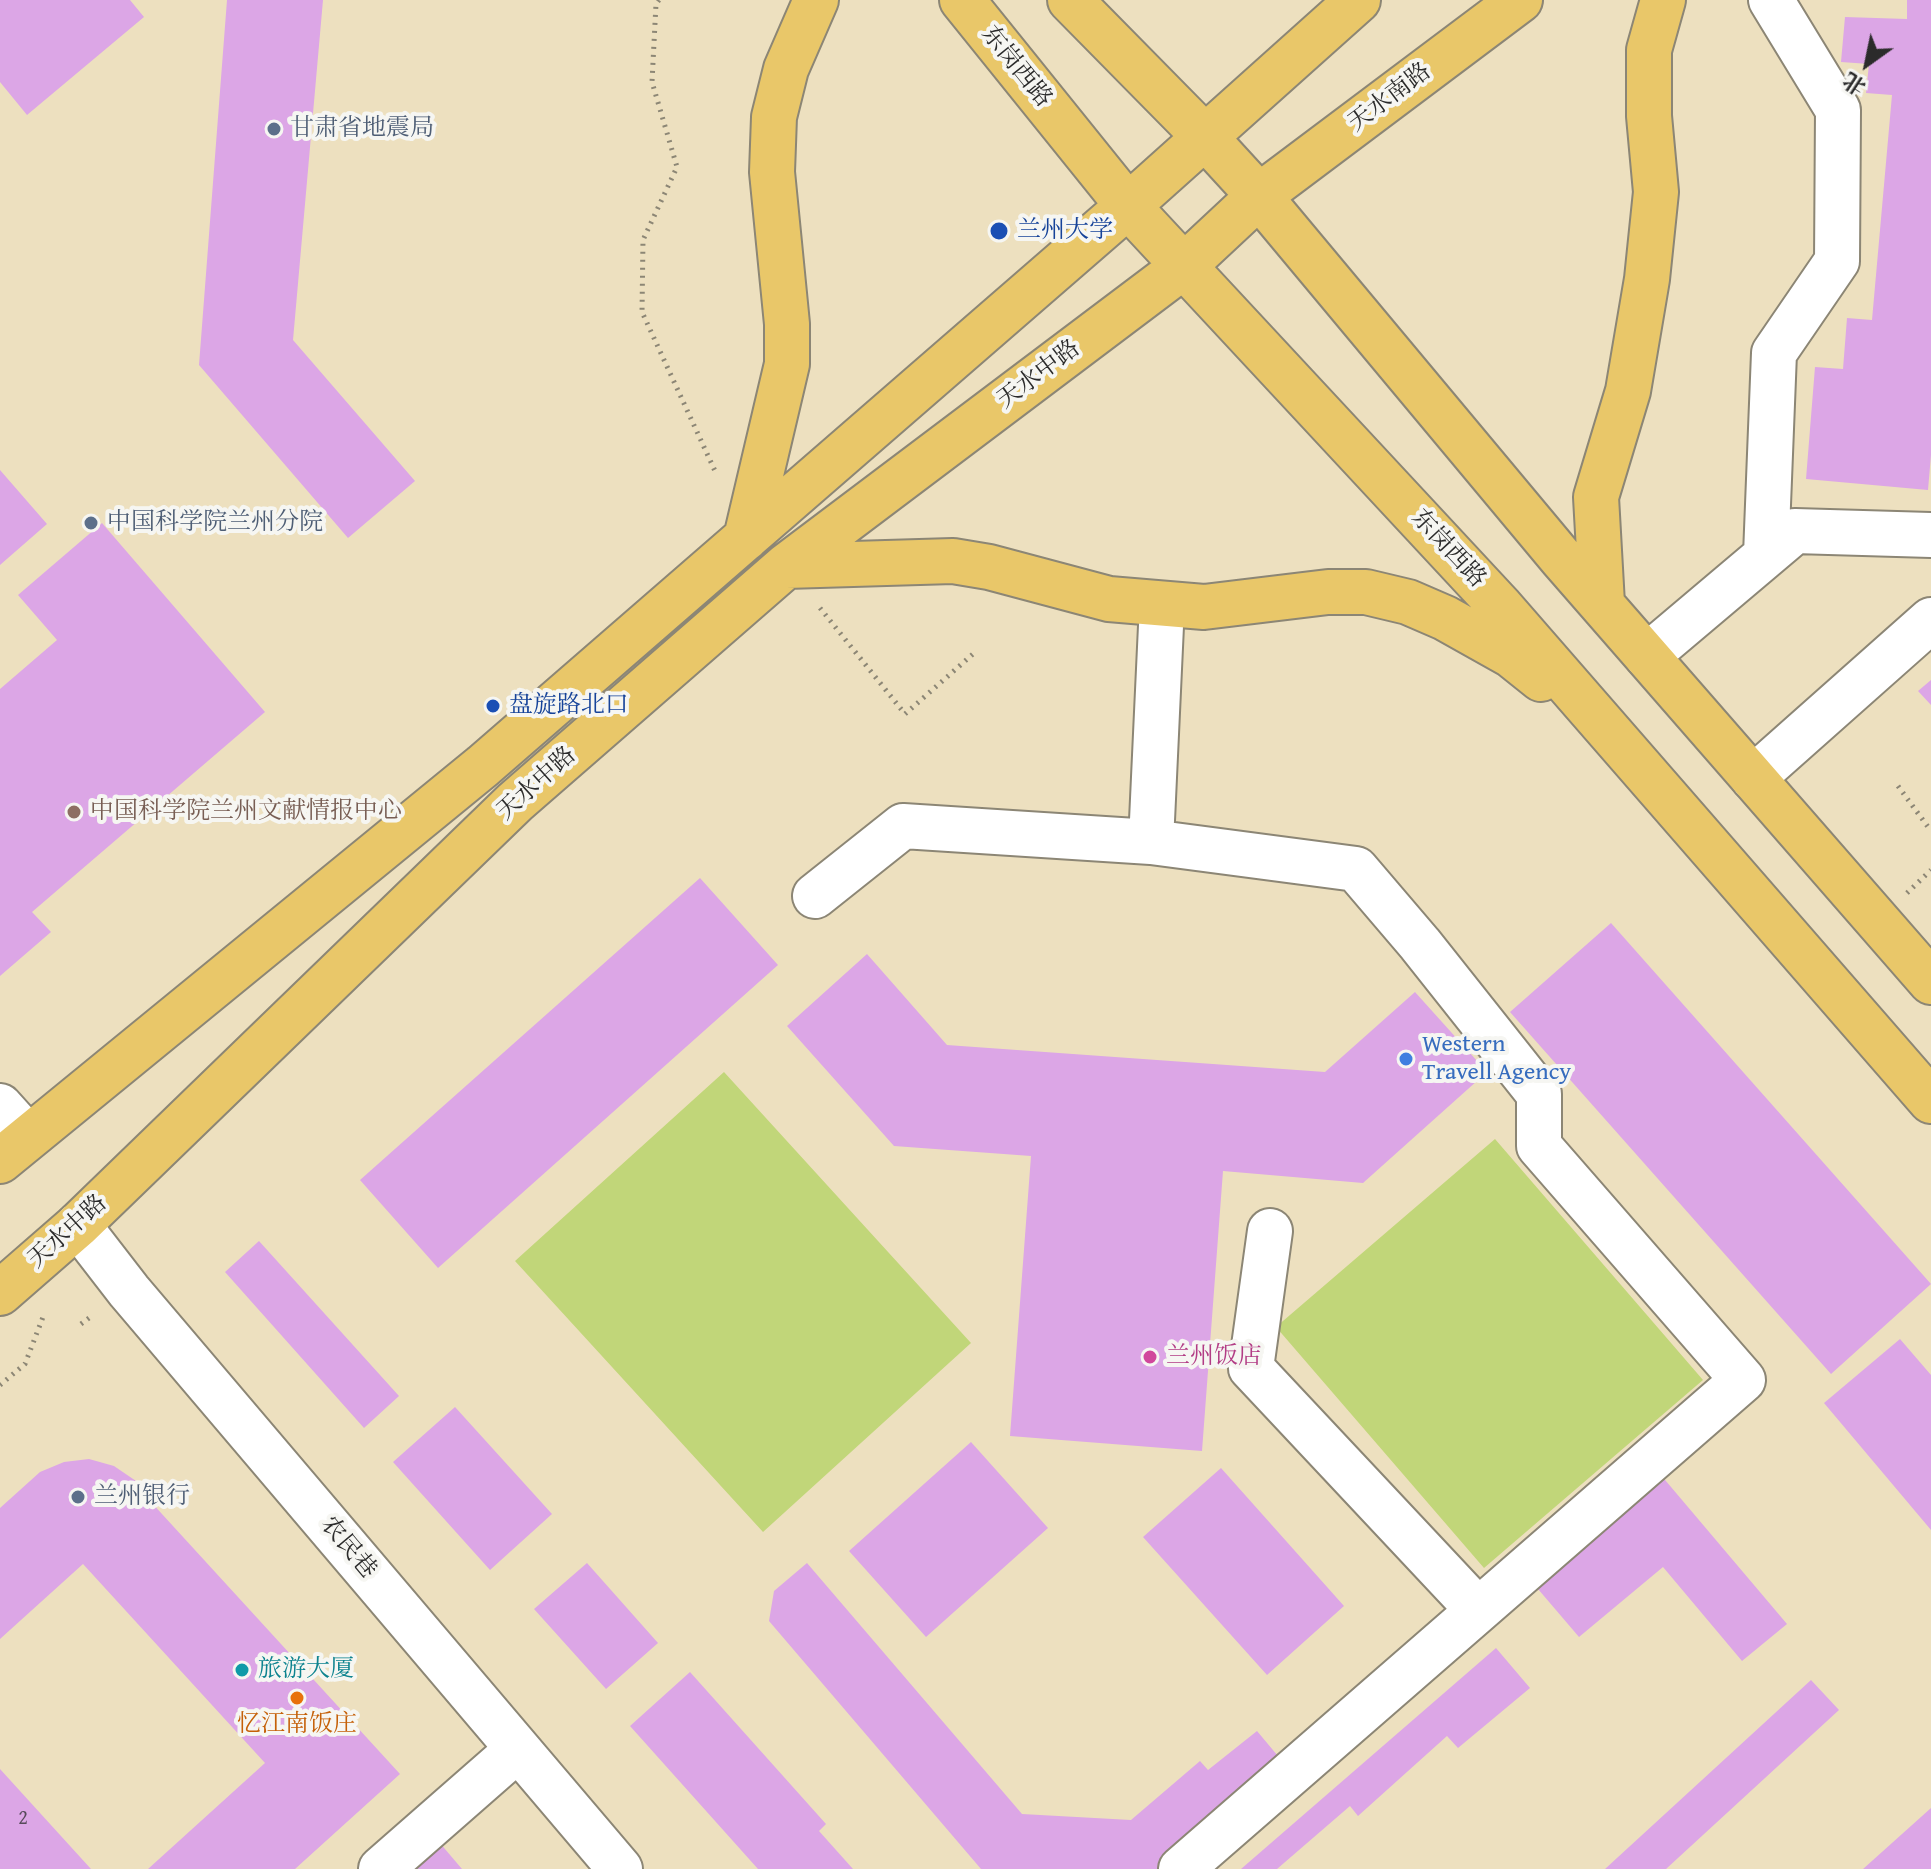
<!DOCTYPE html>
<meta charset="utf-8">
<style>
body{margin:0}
#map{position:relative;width:1931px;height:1869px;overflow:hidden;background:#ede0bf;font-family:"Gentium Book Plus","Noto Serif SC",serif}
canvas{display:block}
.north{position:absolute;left:1827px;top:24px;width:80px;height:80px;-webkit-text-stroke:6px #f6f6f2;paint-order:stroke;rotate:213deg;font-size:22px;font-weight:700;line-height:32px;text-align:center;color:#2b2b2b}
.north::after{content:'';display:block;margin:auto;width:28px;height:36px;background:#2b2b2b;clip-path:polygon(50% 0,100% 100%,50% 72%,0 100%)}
</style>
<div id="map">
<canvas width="1931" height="1869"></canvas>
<div class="north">北</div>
</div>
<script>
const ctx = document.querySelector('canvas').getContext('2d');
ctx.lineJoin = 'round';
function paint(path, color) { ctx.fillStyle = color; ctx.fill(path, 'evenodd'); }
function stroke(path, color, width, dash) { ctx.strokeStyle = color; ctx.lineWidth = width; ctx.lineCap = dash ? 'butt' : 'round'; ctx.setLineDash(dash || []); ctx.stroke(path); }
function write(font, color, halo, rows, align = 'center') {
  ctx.font = font + ' "Gentium Book Plus","Noto Serif SC",serif'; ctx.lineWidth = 8; ctx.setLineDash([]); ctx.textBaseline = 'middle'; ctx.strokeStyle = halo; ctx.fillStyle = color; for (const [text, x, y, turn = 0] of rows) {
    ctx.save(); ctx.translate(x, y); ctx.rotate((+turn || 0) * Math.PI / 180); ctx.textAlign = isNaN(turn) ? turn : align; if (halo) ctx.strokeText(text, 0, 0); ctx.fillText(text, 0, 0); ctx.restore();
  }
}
paint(new Path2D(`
 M724,1072L971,1343L763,1532L515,1261Z
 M1495,1139L1703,1380L1484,1568L1276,1327Z`), '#c1d679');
paint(new Path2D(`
 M0,0H130L144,17L27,115L0,82Z
 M227,0H323L293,340L415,481L348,538L199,365Z
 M1907,0H1931V455L1928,490L1806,479L1815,367L1843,369L1847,318L1872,320L1892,95L1866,93L1869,64L1841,62L1845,17L1907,19Z
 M0,470L47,524L0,565Z
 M102,523L265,712L32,912L51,932L0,976V689L57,640L18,595Z
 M1931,680V705L1918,691Z
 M700,878L778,965L438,1268L360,1180Z
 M1611,923L1931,1284L1831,1374L1510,1012Z
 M867,954L947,1045L1325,1072L1415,992L1487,1072L1363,1183L1223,1171L1202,1451L1010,1436L1031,1156L894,1146L787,1026Z
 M259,1241L399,1396L364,1428L225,1272Z
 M1900,1339L1931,1375V1530L1824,1403Z
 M455,1407L552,1514L490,1570L393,1462Z
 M971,1442L1048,1528L926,1637L849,1551Z
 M89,1459L114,1466L136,1481L151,1502L400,1774L295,1869H148L265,1763L83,1564L0,1639V1508L40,1472L64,1462Z
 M1221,1468L1344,1606L1267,1675L1143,1537Z
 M1660,1474L1787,1624L1742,1661L1663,1567L1579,1637L1532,1582Z
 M587,1563L658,1643L606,1689L534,1609Z
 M807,1563L1022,1814L1131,1820L1200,1761L1208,1770L1257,1731L1283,1762L1165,1869H981L769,1621L774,1591Z
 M1496,1648L1530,1688L1458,1748L1447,1736L1358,1816L1350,1806L1277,1869H1241Z
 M690,1672L826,1824L819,1831L853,1869H758L630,1726Z
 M1811,1680L1839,1710L1666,1869H1605Z
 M0,1769L91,1869H0Z
 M1931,1808V1869H1863Z
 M439,1842L462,1869H408Z`), '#dca6e6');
const minor = new Path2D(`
 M1766,555L1774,353L1837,261L1838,110L1771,0
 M1647,656L1795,531L1931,535
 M1753,778L1931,620
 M1151,842L1162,604
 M815,896L903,826L1151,842L1356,869L1420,944L1539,1094V1146L1743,1380L1181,1869
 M0,1106L28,1137
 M78,1225L129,1291L620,1869
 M1270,1231L1251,1368L1478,1610
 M381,1869L518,1749`);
const major = new Path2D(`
 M962,0L1128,206L1500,606L1931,1101
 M1070,0L1204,136L1259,196L1562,559L1931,982
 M746,538L787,364V324L772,172L774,117L786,69L816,0
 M786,566L953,561L989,567L1109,599L1204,607L1328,592H1366L1408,602L1445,618L1511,655L1541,679
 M1602,604L1596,497L1628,391L1647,279L1656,192L1649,116V50L1663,0
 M0,1161L483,766L1128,206L1358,0
 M0,1293L78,1225L515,802L786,566L1184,266L1259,196L1520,0`);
stroke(minor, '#8c8675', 48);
stroke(major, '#8c8675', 48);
stroke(new Path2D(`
 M659,0L656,4L652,82L677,167L643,240L642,312L715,471
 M820,608L905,714L973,654
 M1898,786L1931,831
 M1907,893L1931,870
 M81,1324L93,1315
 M0,1385L25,1364L43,1317`), '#8c8675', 5, [2, 6]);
stroke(minor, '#fff', 44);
stroke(major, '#e9c769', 44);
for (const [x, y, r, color] of [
 [274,129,8,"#5c6f8a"],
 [999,231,10,"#1a4fb4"],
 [91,523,8,"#5c6f8a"],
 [493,706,8,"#1a4fb4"],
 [74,812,8,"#8d6e63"],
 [1406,1059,8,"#3f7fe0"],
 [1150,1357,8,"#d1479c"],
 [78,1497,8,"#5c6f8a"],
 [242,1670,8,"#0f9aa8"],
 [297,1698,8,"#e8710a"]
]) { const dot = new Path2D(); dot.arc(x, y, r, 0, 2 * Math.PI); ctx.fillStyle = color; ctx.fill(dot); stroke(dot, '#f6f6f2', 3); }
write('20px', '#574a5a', null, [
 ["2",23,1819]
]);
write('24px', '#2b2b2b', '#f6f6f2', [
 ["东岗西路",1016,67,51],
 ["天水南路",1390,98,-37],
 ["天水中路",1039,375,-37],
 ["东岗西路",1448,549,47],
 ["天水中路",537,784,-42],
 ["天水中路",68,1232,-42],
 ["农民巷",348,1548,50]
]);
write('24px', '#4e5e75', '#f6f6f2', [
 ["甘肃省地震局",290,129],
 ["中国科学院兰州分院",107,523],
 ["兰州银行",94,1497]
], 'left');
write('24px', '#164399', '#f6f6f2', [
 ["兰州大学",1017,231],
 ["盘旋路北口",509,706]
], 'left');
write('24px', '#785e54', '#f6f6f2', [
 ["中国科学院兰州文献情报中心",90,812]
], 'left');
write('24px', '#366cbe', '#f6f6f2', [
 ["Western",1422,1045],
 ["Travell Agency",1422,1073]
], 'left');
write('24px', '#b23c85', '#f6f6f2', [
 ["兰州饭店",1166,1357]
], 'left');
write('24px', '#0d838f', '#f6f6f2', [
 ["旅游大厦",258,1670]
], 'left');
write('24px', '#c56008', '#f6f6f2', [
 ["忆江南饭庄",297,1725]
]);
</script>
